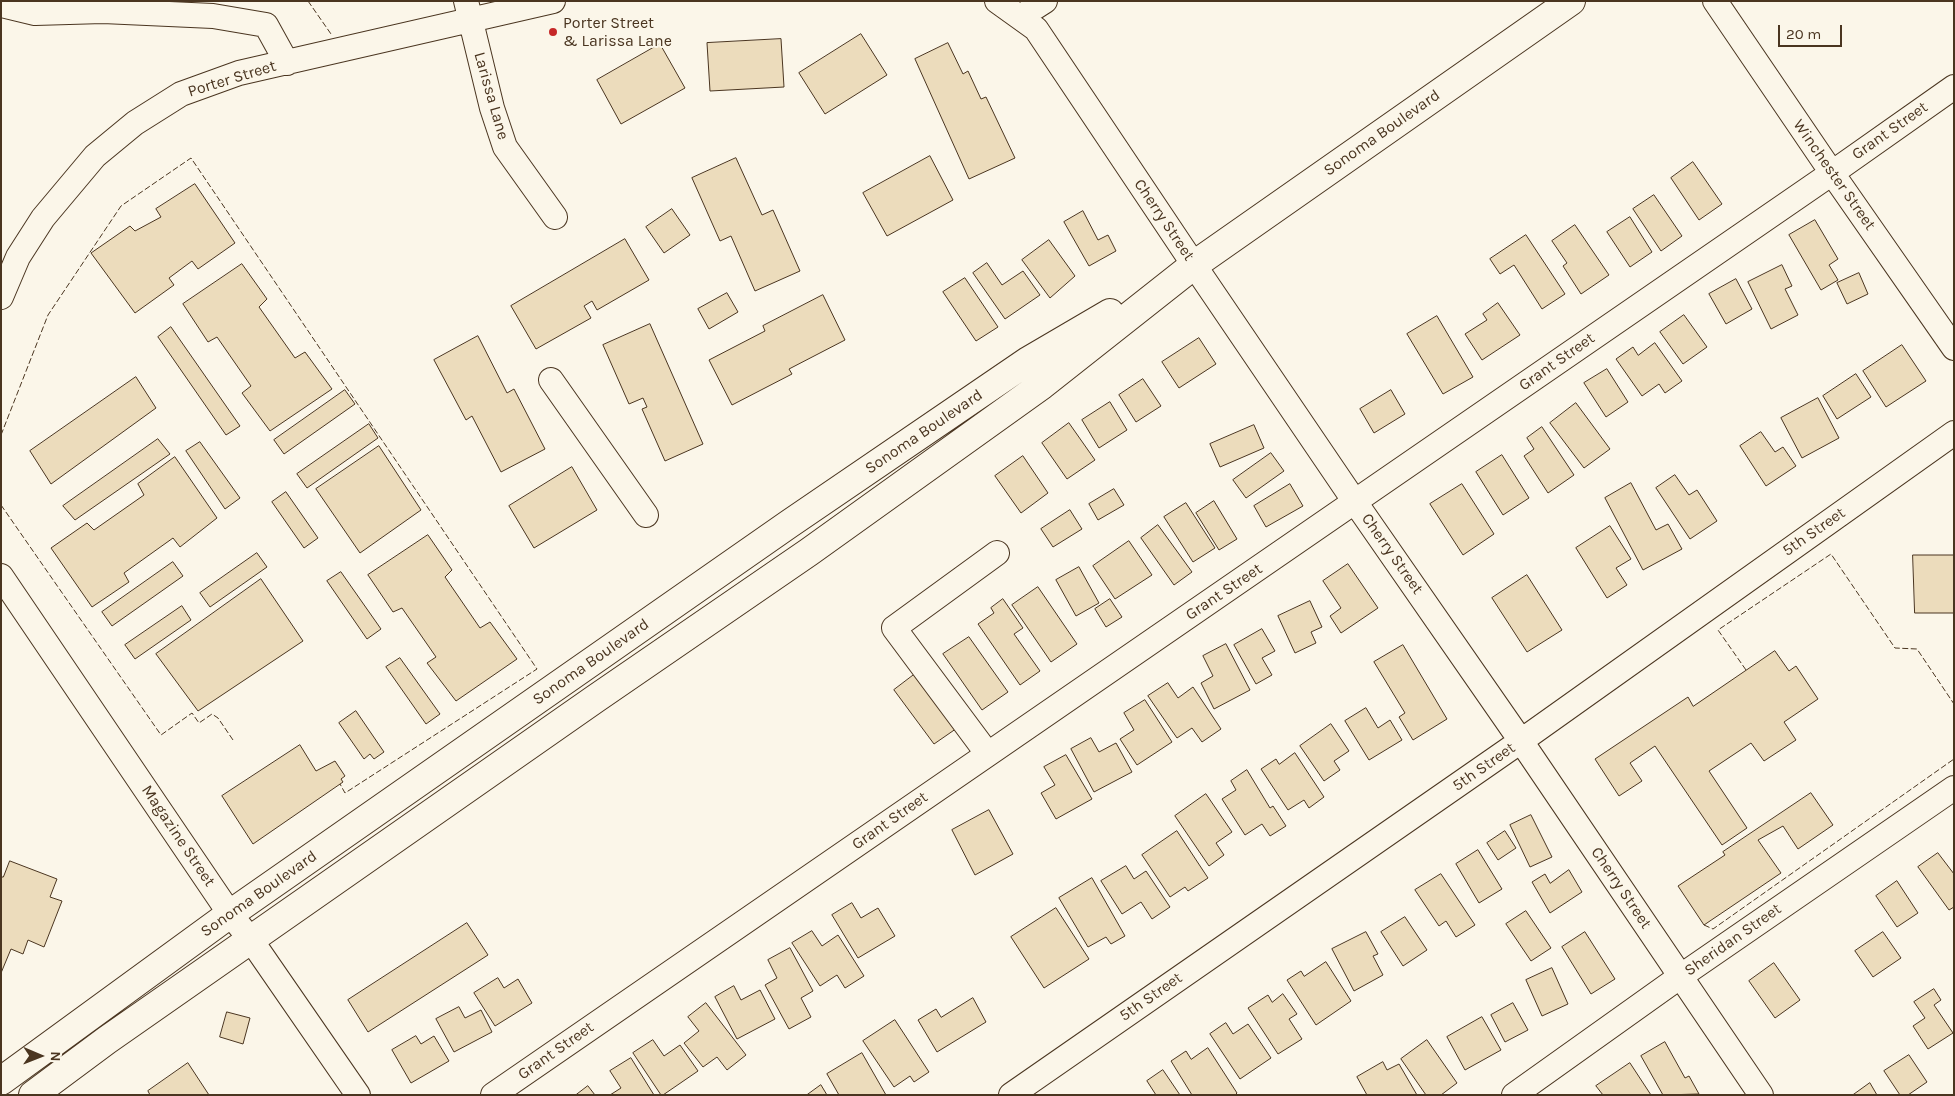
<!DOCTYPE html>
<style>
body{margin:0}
#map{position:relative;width:1955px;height:1096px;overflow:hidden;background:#fbf6e9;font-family:Karla,sans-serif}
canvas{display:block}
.frame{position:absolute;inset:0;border:2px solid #4a3520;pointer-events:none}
.north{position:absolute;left:15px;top:1031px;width:50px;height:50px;-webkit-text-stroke:4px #fbf6e9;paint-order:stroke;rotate:91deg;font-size:14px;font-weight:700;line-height:20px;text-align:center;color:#4a3520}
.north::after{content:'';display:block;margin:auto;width:18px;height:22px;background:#4a3520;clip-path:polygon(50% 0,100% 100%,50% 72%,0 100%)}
.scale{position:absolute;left:1778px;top:25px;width:64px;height:22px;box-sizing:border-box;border:2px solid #4a3520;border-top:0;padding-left:6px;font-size:15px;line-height:18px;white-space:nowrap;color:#4a3520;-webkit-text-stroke:4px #fbf6e9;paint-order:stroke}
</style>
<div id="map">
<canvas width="1955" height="1096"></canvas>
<div class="frame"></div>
<div class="north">N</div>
<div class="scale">20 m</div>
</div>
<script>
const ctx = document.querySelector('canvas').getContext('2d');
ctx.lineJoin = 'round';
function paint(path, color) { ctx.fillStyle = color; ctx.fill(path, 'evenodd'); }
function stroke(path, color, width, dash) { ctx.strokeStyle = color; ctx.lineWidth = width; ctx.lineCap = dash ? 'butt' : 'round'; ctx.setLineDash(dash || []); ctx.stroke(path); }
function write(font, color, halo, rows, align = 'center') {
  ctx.font = font + ' Karla,sans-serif'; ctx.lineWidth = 4; ctx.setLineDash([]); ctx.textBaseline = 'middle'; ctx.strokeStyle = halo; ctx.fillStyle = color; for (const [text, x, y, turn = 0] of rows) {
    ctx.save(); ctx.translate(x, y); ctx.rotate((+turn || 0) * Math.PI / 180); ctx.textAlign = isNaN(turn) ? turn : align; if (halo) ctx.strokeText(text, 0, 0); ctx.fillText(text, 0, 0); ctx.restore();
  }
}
const building = new Path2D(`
 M861,34L887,75L825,114L799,73Z
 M781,39L784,87L710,91L707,43Z
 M948,43L963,74L968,71L981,99L986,97L1015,158L969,179L915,59Z
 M660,44L685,88L621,124L597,80Z
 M930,156L953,200L887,236L863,193Z
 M736,158L762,215L773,210L800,271L755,291L731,236L720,241L692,178Z
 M1693,162L1722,204L1699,220L1671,178Z
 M195,184L235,243L198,269L192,261L169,278L174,285L135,313L91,253L130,226L135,231L161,217L156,209Z
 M1654,195L1682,236L1661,251L1633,209Z
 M672,209L690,235L664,253L646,227Z
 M1083,211L1098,240L1108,235L1116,251L1089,266L1064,222Z
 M1630,217L1652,252L1630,267L1607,232Z
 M1815,220L1838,259L1829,265L1838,280L1821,290L1789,235Z
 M1575,225L1609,275L1581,294L1563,266L1567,263L1552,241Z
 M1526,235L1565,294L1542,309L1514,265L1500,274L1490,259Z
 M625,239L649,280L597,310L592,301L584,306L591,318L536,349L511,306Z
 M1049,240L1075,276L1050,298L1022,260Z
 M987,263L1002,285L1023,271L1040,295L1005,319L973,273Z
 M242,264L267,299L259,307L295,358L305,352L332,389L270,431L242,393L251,386L217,337L208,342L183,304Z
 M1782,265L1792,286L1785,289L1798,315L1771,329L1748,282Z
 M1859,273L1868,294L1847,304L1837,283Z
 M965,278L998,327L976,341L943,292Z
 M1736,279L1752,309L1726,324L1709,294Z
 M727,293L738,312L709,329L698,309Z
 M823,295L845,340L789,369L792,374L732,405L709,360L765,331L763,326Z
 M1498,303L1520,335L1482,360L1465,334L1487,320L1483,314Z
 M1684,315L1707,347L1683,364L1660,332Z
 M1437,316L1473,377L1443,394L1407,334Z
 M650,324L703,444L665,461L642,409L647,407L643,398L629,404L603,345Z
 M171,327L240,426L226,435L158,337Z
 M478,336L507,393L514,389L545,449L501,472L472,416L466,420L434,360Z
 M1199,338L1216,364L1179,388L1162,362Z
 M1655,343L1682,381L1665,393L1659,384L1642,396L1616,359L1633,347L1638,355Z
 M1902,345L1926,381L1886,407L1863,371Z
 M1607,369L1628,402L1606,417L1584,383Z
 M1856,374L1871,397L1837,419L1823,396Z
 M136,377L156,408L51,484L30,451Z
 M1143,379L1161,406L1136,422L1119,395Z
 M345,390L355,404L284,454L274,440Z
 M1391,390L1405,414L1374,433L1360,409Z
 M1818,398L1839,438L1802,458L1781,418Z
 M1110,402L1127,430L1099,448L1082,420Z
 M1576,403L1610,449L1584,468L1550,423Z
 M1069,423L1095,460L1067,479L1042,443Z
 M369,424L378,438L307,488L297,474Z
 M1254,425L1264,448L1220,467L1210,444Z
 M1542,427L1574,475L1548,493L1524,456L1534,449L1527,438Z
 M1761,432L1775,452L1783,447L1796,466L1766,486L1740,446Z
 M158,439L170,454L75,520L63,506Z
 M200,442L240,498L225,509L186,451Z
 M379,446L421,510L360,553L316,489Z
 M1271,453L1284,471L1246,498L1233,480Z
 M1502,455L1529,498L1503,515L1476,472Z
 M1023,456L1048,493L1021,513L995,476Z
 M175,457L217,518L180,547L173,538L124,573L129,582L92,607L51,548L87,523L94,530L144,495L138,484Z
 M572,467L597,510L534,548L509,506Z
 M1675,475L1689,495L1697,490L1717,521L1690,539L1656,488Z
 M1631,483L1656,530L1668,524L1682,549L1643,570L1605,498Z
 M1290,484L1303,506L1266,527L1254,506Z
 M1462,484L1494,534L1463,555L1430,504Z
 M1114,489L1124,505L1098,520L1089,504Z
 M286,492L318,538L304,548L272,502Z
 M1214,501L1237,539L1219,550L1196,513Z
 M1186,503L1215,548L1193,562L1164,517Z
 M1070,510L1082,529L1053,547L1041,529Z
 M1158,525L1192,572L1174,585L1141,538Z
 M1610,526L1631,559L1616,568L1627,585L1607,598L1576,548Z
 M428,535L452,570L445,577L480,628L490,622L517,659L456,701L427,663L436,657L402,608L393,612L368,575Z
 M1129,541L1152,575L1115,599L1093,566Z
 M257,553L267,567L210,607L200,593Z
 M1913,555H1954V613H1915Z
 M173,562L183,576L112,626L102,612Z
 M1348,564L1378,608L1341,633L1330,616L1341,608L1323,581Z
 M1079,567L1099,603L1076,616L1056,580Z
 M341,572L381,629L367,639L327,581Z
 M1527,575L1562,630L1527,652L1492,598Z
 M261,579L303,641L198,711L156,654Z
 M1038,587L1077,644L1051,662L1012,605Z
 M1003,599L1023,628L1014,634L1040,671L1020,685L978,624L994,613L991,608Z
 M1110,599L1122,617L1106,627L1095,609Z
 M1310,601L1322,627L1311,632L1316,643L1295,653L1278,616Z
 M182,606L191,620L135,659L125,645Z
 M1262,629L1275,651L1262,658L1272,675L1256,684L1234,645Z
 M969,637L1008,692L982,710L943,654Z
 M1226,644L1250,690L1214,709L1201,683L1213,676L1203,656Z
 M1403,645L1447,719L1413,740L1399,717L1405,713L1374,662Z
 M1775,651L1789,671L1796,666L1818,699L1784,722L1796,740L1764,761L1751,743L1709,771L1747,828L1722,845L1655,746L1630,763L1642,781L1619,796L1595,759L1688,697L1693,706Z
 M400,658L440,714L426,724L386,667Z
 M919,671L960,726L934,744L894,690Z
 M1168,683L1178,698L1193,687L1221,729L1202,742L1192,728L1177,738L1148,696Z
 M1145,700L1172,742L1137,765L1120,739L1134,730L1124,713Z
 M1366,708L1378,728L1390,720L1402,740L1369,760L1345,721Z
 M356,711L384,752L374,759L370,754L364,759L339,723Z
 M1331,724L1349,751L1334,761L1340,770L1324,781L1300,746Z
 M1091,738L1099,752L1116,743L1132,772L1094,792L1071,749Z
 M300,745L316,771L335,761L345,776L341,779L343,782L253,844L222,796Z
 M1295,753L1324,797L1309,808L1304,800L1288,810L1261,769L1276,759L1279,764Z
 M1066,755L1092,799L1056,819L1041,793L1055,785L1044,767Z
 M1247,770L1270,808L1273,806L1286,826L1270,836L1262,824L1245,835L1222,799L1236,790L1231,781Z
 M1811,793L1833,825L1798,849L1783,826L1758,840L1781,873L1704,925L1678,886L1725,855L1723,852Z
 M1206,794L1232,832L1216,843L1224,855L1209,866L1175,816Z
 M989,810L1013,854L975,875L952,830Z
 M1531,815L1552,857L1530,867L1510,825Z
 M1177,831L1208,878L1188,891L1185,887L1170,897L1142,855Z
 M1505,831L1516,848L1498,860L1487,843Z
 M1478,850L1502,889L1479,903L1456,864Z
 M1938,853L1954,874V907L1949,910L1918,867Z
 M10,861L57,879L50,897L62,901L44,947L28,940L23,954L11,949L1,973V877H3Z
 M1126,866L1134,879L1146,871L1170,907L1152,919L1141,902L1122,914L1101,881Z
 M1569,870L1582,892L1550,913L1532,882L1545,874L1550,883Z
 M1441,874L1475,925L1456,937L1446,921L1439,926L1415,890Z
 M1092,878L1125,936L1111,944L1106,937L1088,947L1059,898Z
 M1897,881L1918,913L1897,927L1876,896Z
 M852,903L861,918L878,908L895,936L858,958L832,915Z
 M1056,908L1089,959L1044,988L1011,937Z
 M1526,911L1551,948L1531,961L1506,924Z
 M1405,917L1427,950L1403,966L1381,932Z
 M467,923L488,955L368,1032L348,1000Z
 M812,931L822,946L838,935L864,976L845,988L837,975L820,986L792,943Z
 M1366,932L1378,954L1373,956L1383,975L1354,991L1332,949Z
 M1585,932L1615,979L1591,994L1562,947Z
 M1883,932L1901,958L1873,977L1855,951Z
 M790,948L813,991L801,998L811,1017L789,1029L765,985L777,978L768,960Z
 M1326,962L1351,1001L1316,1025L1287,980L1301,971L1304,976Z
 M1774,963L1800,1000L1775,1018L1749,981Z
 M1552,968L1568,1004L1542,1016L1526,980Z
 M498,978L504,988L518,979L532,1003L495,1026L474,993Z
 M734,986L741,1000L760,990L775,1019L737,1039L715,997Z
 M1934,989L1941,1000L1934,1005L1953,1033L1928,1049L1913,1026L1925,1018L1914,1002Z
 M1283,994L1297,1014L1289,1019L1302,1039L1278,1054L1248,1008L1268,995L1272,1002Z
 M973,998L986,1022L937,1052L918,1020L936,1009L941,1017Z
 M706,1003L746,1055L727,1070L717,1057L703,1067L684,1043L699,1031L688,1017Z
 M1513,1003L1528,1030L1505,1042L1491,1015Z
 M459,1007L465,1018L481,1010L492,1032L454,1052L436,1019Z
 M227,1012L250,1018L243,1044L220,1037Z
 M1482,1017L1501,1050L1465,1070L1447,1037Z
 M895,1020L929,1072L914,1082L910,1076L894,1087L863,1041Z
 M1226,1023L1233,1034L1248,1024L1271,1058L1240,1079L1210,1034Z
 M416,1036L421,1044L434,1036L449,1061L411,1083L392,1050Z
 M653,1040L664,1056L680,1045L698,1071L663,1095H661L633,1053Z
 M1427,1040L1457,1083L1441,1095H1426L1401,1059Z
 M1665,1042L1685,1078L1689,1076L1699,1094L1663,1095L1641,1056Z
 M1208,1048L1237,1093L1235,1095H1192L1171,1061L1186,1051L1191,1059Z
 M862,1053L886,1095H839L827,1074Z
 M1909,1055L1927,1082L1908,1095H1900L1884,1071Z
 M631,1058L654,1095H610L621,1088L610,1071Z
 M1383,1062L1387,1070L1399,1064L1417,1095H1367L1357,1077Z
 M188,1063L209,1095H150L148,1091Z
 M1630,1063L1651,1095H1603L1596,1086Z
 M1163,1070L1180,1095H1156L1147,1081Z
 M1870,1083L1877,1095H1853Z
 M821,1085L827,1095H807Z
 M588,1086L595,1095H576Z`);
paint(building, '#ecdcbc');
stroke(building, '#4a3520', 1);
const minor = new Path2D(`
 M466,1L492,108L505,147L555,217
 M997,1L1036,29L1194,265L1355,502L1521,741L1761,1095
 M1715,1L1832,173L1954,348
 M1,5L35,13L103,11L213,16L266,25L287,63
 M1020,17L1045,1
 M1,297L18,257L43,218L95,156L135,123L181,94L239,73L553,1
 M551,380L646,515
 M1,576L230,914L251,940L358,1095
 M987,753L894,628L997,553
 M493,1095L1832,173L1954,87
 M1011,1095L1521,741L1954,433
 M1514,1095L1681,976L1954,788`);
const major = new Path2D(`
 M1,1081L230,914L789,524L1028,361L1110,313
 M33,1095L107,1040L595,699L809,552L1042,385L1194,265L1571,1`);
stroke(minor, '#4a3520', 26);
stroke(major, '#4a3520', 30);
stroke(minor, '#fbf6e9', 24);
stroke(major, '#fbf6e9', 28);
stroke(new Path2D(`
 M308,1L331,34
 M1,435L48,315L121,206L191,158L537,669L345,793L340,784
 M1,505L161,735L192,713L199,723L212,714L218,718L233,740
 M1746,670L1718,630L1831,554L1895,648L1917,649L1954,704
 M1704,925L1713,929L1954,759`), '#4a3520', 1, [6, 2.5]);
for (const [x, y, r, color] of [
 [553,32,5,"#c62828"]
]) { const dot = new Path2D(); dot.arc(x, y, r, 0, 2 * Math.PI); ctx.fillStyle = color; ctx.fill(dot); stroke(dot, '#fbf6e9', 2); }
write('16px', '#4a3520', '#fbf6e9', [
 ["Porter Street",563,23],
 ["& Larissa Lane",563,41]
], 'left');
write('16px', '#4a3520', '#fbf6e9', [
 ["Porter Street",232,79,-17],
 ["Larissa Lane",491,96,74],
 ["Grant Street",1890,131,-35],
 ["Sonoma Boulevard",1382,133,-35],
 ["Winchester Street",1834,175,55],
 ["Cherry Street",1164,220,56],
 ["Grant Street",1557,362,-35],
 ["Sonoma Boulevard",924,432,-34],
 ["5th Street",1814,532,-35],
 ["Cherry Street",1392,554,55],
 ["Grant Street",1224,592,-34],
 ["Sonoma Boulevard",591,662,-35],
 ["5th Street",1484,767,-35],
 ["Grant Street",890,821,-35],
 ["Magazine Street",178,836,56],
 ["Cherry Street",1621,888,56],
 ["Sonoma Boulevard",259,894,-35],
 ["Sheridan Street",1733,940,-35],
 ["5th Street",1151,997,-35],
 ["Grant Street",556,1051,-35]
]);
</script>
